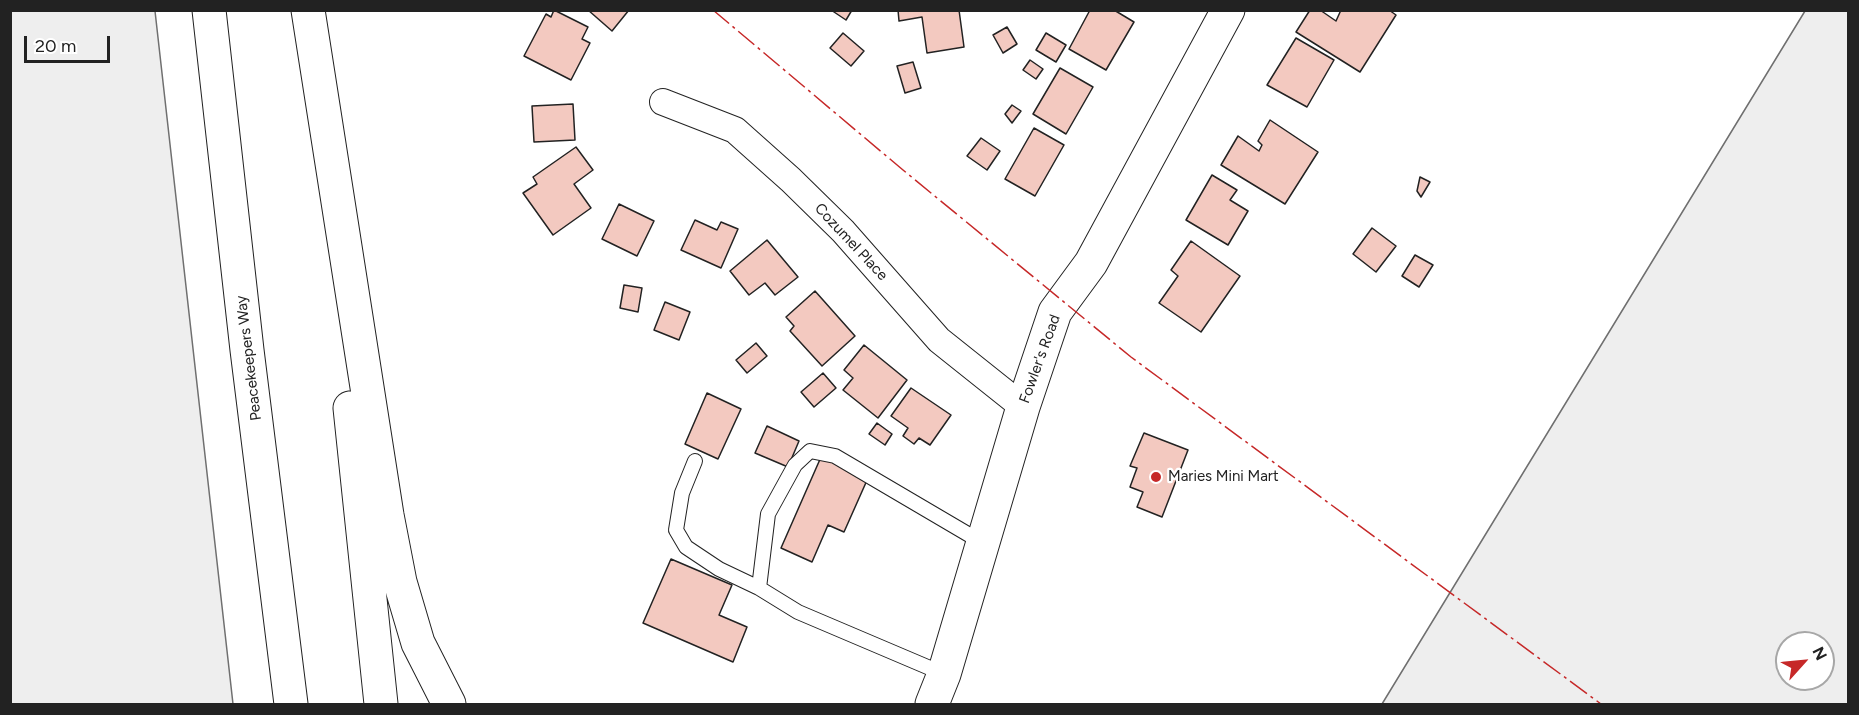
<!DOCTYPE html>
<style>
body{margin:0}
#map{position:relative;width:1859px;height:715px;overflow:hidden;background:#fff;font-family:Figtree,sans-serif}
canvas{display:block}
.frame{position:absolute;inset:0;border:12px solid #222;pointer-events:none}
.north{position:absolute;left:1775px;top:631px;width:60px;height:60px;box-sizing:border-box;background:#fff;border:2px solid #a7a7a7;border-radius:50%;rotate:63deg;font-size:16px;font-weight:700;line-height:24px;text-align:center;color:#222}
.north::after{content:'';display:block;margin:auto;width:21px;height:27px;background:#c62828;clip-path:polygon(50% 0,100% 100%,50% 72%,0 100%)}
.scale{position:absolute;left:24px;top:36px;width:86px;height:27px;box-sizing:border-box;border:3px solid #222;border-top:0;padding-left:8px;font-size:18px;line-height:21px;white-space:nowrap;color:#222;-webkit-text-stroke:4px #fff;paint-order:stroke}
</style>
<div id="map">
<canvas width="1859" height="715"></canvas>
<div class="frame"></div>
<div class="north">N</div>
<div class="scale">20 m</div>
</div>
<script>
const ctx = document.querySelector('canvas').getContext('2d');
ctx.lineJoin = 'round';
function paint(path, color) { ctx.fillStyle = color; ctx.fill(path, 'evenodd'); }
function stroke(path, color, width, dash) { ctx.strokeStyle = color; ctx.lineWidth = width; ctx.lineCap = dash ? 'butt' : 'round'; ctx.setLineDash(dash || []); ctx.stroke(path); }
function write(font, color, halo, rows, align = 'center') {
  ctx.font = font + ' Figtree,sans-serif'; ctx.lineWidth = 4.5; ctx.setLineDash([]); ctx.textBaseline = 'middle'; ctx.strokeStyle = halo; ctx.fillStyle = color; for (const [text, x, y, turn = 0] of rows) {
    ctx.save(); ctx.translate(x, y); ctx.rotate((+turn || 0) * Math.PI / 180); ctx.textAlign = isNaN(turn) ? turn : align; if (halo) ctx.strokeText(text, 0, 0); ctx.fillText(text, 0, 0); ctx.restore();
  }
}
const green = new Path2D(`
 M10,11H155L233,704H11Z
 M1805,11H1848V704H1382ZM1787,643H1823V679H1787Z`);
paint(green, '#eee');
stroke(green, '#6f6f6f', 1.5);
const building = new Path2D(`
 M554,10L588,27L582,39L590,43L571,80L524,56L546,14L551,17Z
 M588,10H629L612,31Z
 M831,10H852L846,20Z
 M898,10H959L964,47L927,53L922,17L899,21Z
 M1090,10H1114L1134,22L1106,70L1069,49Z
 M1310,10H1320L1336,21L1341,10H1389L1396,15L1360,72L1296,32Z
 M1007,27L1017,44L1003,53L993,35Z
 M843,33L864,51L851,66L830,48Z
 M1046,33L1066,45L1056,62L1036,50Z
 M1296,38L1334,60L1307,107L1267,85Z
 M1030,60L1043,69L1036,79L1023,70Z
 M913,62L921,88L905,93L897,66Z
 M1060,68L1093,87L1066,134L1033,114Z
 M573,104L575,140L534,142L532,106Z
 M1012,105L1021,111L1012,123L1005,114Z
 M1270,120L1318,152L1285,204L1221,165L1238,136L1259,151L1262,145L1258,141Z
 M1034,128L1064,145L1035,196L1005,179Z
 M981,138L1000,151L987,170L967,156Z
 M576,147L593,170L574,184L591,208L553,235L523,193L537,184L533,177Z
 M1212,175L1237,190L1230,200L1248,211L1228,245L1186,220Z
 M1420,177L1430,182L1421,197L1417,191Z
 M619,204L654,221L637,256L602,239Z
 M695,220L717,230L721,222L738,229L721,268L681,250Z
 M1372,228L1396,246L1376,272L1353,254Z
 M767,240L798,277L775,295L765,283L749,295L730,271Z
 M1191,241L1240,276L1201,332L1159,303L1178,276L1171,270Z
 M1415,255L1433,265L1419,287L1402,276Z
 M624,285L642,288L638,312L620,308Z
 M815,291L855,336L822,366L790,331L794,326L786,317Z
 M665,302L690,312L679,340L654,330Z
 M756,343L767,356L747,373L736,360Z
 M864,345L907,380L878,418L843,390L853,378L844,370Z
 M823,373L836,388L814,407L801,392Z
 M911,388L951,415L930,445L919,438L914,444L903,436L908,428L891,416Z
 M707,393L741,409L718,459L685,444Z
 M877,423L892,434L885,445L869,434Z
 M767,426L799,441L788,467L755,453Z
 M1144,433L1188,450L1162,517L1137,507L1143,492L1130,487L1137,468L1130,466Z
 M821,457L868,478L844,532L828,525L812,562L781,548Z
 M671,559L732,585L719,615L747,627L733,662L643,623Z`);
paint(building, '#f3c9c0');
stroke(building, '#222', 1.5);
const lane = new Path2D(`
 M695,461L682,493L676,530L686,547L719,569L759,588
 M944,674L798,612L759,588L768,514L795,465L810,451L835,456L983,543`);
const street = new Path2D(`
 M663,102L735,130L791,180L843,231L939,340L1023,407`);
const secondary = new Path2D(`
 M932,704L944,674L1023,407L1055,312L1091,263L1228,10`);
const highway = new Path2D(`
 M209,10L247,350L291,704
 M308,10L387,515L400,582L418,643L449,704
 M350,408L381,704`);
stroke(lane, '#222', 16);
stroke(street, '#222', 28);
stroke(secondary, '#222', 35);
stroke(highway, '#222', 35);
stroke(lane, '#fff', 14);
stroke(street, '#fff', 26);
stroke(secondary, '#fff', 33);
stroke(highway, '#fff', 33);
stroke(new Path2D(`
 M713,10L903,170L1131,357L1601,704`), '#c62828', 1.5, [21, 4.5, 3, 4.5]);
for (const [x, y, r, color] of [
 [1156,477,6,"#c62828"]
]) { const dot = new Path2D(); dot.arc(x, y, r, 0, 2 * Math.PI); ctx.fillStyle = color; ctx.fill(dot); stroke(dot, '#fff', 2); }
write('15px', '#222', '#fff', [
 ["Cozumel Place",851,242,47],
 ["Peacekeepers Way",249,358,-97],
 ["Fowler's Road",1040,359,-70]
]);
write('15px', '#222', '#fff', [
 ["Maries Mini Mart",1168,477]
], 'left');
</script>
